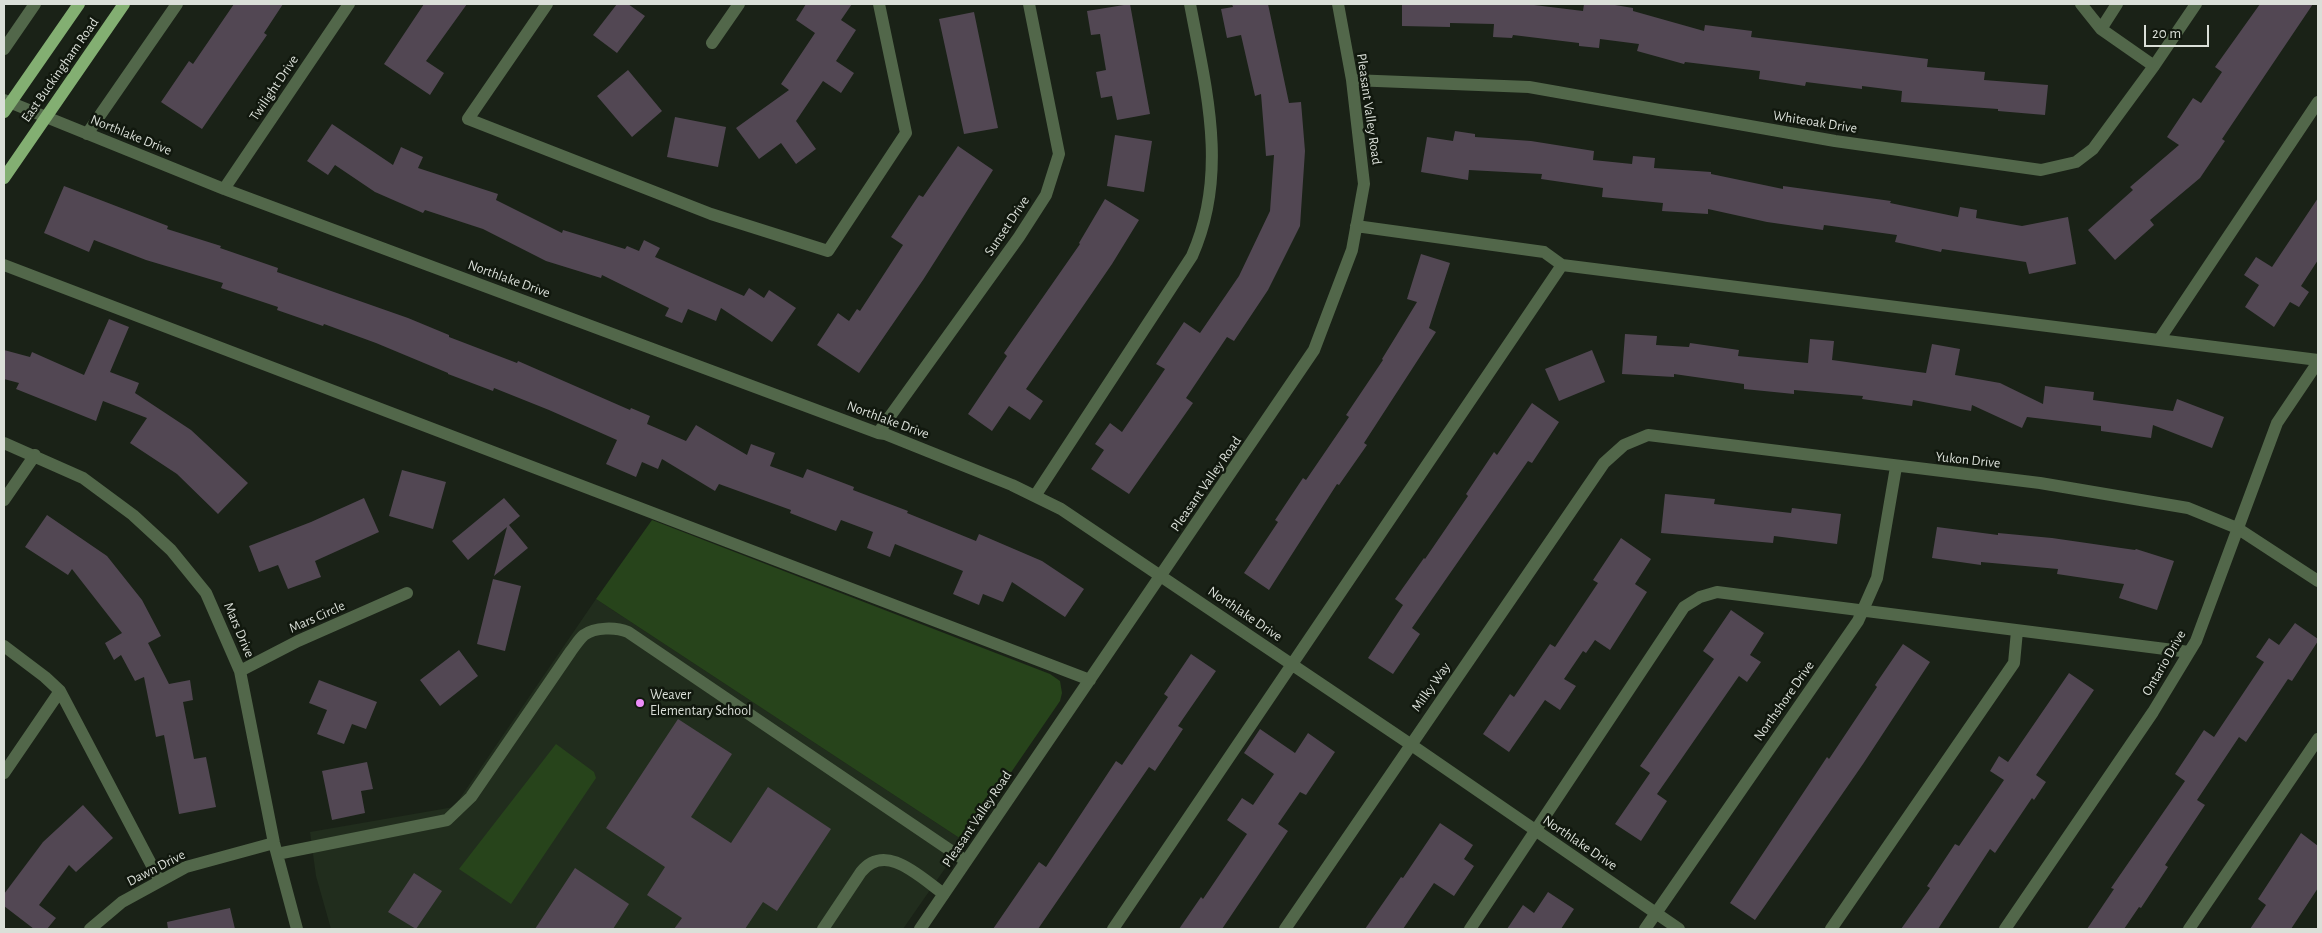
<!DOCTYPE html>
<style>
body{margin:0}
#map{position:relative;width:2322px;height:933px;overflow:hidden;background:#1a2217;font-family:"Alegreya Sans",sans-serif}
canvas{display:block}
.frame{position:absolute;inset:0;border:5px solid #dadfd8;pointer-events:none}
.scale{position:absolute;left:2144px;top:25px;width:65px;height:22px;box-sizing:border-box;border:2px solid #dadfd8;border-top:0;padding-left:6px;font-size:15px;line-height:18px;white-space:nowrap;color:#dadfd8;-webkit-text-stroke:4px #11180e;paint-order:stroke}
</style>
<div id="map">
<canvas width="2322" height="933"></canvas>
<div class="frame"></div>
<div class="scale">20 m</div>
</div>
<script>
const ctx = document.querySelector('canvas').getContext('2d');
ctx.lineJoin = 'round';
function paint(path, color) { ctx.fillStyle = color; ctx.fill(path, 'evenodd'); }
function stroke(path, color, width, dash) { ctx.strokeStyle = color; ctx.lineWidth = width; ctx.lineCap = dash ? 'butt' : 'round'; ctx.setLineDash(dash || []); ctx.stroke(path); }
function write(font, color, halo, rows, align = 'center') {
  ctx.font = font + ' "Alegreya Sans",sans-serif'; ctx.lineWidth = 5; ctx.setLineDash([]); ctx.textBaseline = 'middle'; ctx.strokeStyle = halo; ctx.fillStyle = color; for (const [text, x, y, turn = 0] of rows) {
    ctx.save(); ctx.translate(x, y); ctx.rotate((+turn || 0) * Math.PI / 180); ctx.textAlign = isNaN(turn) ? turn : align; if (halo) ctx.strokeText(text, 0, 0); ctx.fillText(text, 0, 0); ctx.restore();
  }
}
paint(new Path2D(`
 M596,599L964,841L903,929H331L316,876L310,832L454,807Z`), '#212d1d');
paint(new Path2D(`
 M652,520L1050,674L1060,681L1062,693L1060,701L964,841L596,599Z
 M556,744L594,772L596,778L511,904L459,869Z`), '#27441b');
paint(new Path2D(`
 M234,4H283L264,33L267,35L202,129L161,102L189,61L193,64Z
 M424,4H467L426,61L444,73L430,95L384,64Z
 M617,4H628L645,16L617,53L593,35Z
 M806,4H852L841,20L856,30L836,61L854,73L841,93L823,81L796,121L816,149L796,164L781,143L759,159L736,128L789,90L781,84L815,33L796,20Z
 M1130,4L1150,114L1117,120L1112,96L1101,98L1096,72L1106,70L1100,34L1091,35L1087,11Z
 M1232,4H1268L1289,103L1301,102L1305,151L1300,226L1268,290L1234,341L1227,337L1186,398L1193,403L1129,494L1091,469L1104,450L1095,444L1110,423L1122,432L1165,369L1156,364L1184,322L1200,333L1239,276L1270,211L1274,155L1266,156L1261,94L1255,96L1241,35L1227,38L1221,9L1233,7Z
 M1402,4H1526L1583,11L1584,4H1609L1633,8V11L1704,31L1705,25L1752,31L1751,37L1928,59L1927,67L1985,72L1984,80L2048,85L2045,115L1998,111V109L1901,102L1902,91L1862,86V89L1806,82L1805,86L1759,79L1760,71L1685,62L1684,64L1637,51L1639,44L1600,39L1599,48L1579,46V43L1513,35L1512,38L1493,37L1494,24L1450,23V27L1402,26Z
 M2260,4H2313L2222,139L2225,141L2200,178L2150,220L2154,225L2115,260L2088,230L2133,190L2130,187L2179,145L2167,137L2193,98L2201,103L2222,72L2215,67Z
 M974,12L998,128L964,134L939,19Z
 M628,70L662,111L632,137L597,96Z
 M675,117L726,127L718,167L667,157Z
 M332,124L393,165L401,147L423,157L418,168L498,194L496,200L562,233L563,230L625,249L627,246L639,251L644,240L660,248L655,257L744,296L749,288L764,298L769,290L796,308L772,342L721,308L716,321L688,309L682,323L665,316L669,308L602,275L601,278L546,261L483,229L425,210L423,213L375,192L335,165L328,175L307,161Z
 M1455,131L1475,134V137L1531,141L1594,151L1593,160L1632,164L1633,156L1655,158L1654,168L1711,172V174L1783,189V186L1891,201L1890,203L1958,217L1960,207L1977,210L1976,218L2022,226L2068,217L2076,264L2029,274L2026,262L1942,249L1941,252L1895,242L1897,235L1824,225L1823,230L1767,222L1708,209V214L1662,211L1663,203L1602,197L1603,188L1541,179L1542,174L1469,170L1468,180L1421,172L1427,137L1453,141Z
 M1115,135L1152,141L1144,192L1107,186Z
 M958,146L993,170L923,280L859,373L817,345L838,313L849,321L857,309L860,311L903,245L891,237L919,195L923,197Z
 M64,186L168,226L167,229L221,246L220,248L278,268L277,272L408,318L449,335V337L517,363L518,361L630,410L631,408L650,416L647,424L686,441L696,425L747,455L751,444L775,453L770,466L803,478L807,469L854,487L853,490L908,511L907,513L976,541L979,534L1042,561L1084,589L1065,617L1012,582L1003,602L983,594L979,605L953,594L963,571L895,544L890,557L867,548L873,532L841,520L836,531L790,513L791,510L719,484L715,491L662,459L658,469L642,462L636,477L606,464L617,440L549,410L494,388L493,391L448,374V373L376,343L324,324L323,326L277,310L278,307L221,288L223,283L146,260L94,240L89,252L44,233Z
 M2318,198V260L2301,286L2309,292L2299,307L2290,302L2274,327L2245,307L2259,285L2244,275L2256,257L2272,267Z
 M1105,199L1139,220L1112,264L1026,389L1043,401L1030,420L1009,406L992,431L968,414L1007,356L1004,353L1080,244L1079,243Z
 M1421,254L1450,263L1429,328L1436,332L1364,443L1367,445L1339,485L1337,484L1269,590L1244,573L1278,522L1275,520L1303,478L1306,480L1349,417L1346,415L1383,360L1382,359L1417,302L1407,299Z
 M109,319L129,327L110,372L139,383L135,393L191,430L248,483L218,514L177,474L130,443L147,418L103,401L96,421L16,389L19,383L4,379V350L30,357L32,352L84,375Z
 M1625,334L1657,336L1656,345L1689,347L1690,343L1739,350L1738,356L1808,363L1810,339L1834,341L1832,360L1926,373L1932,344L1960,349L1955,375L2000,383L2043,404L2045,386L2094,392L2093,400L2173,411L2177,399L2224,417L2212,448L2153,425L2151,438L2101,431V426L2027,417L2022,428L1972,405L1971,411L1913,400L1912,406L1862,399L1863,396L1794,390V394L1744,389V384L1674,374V377L1622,374Z
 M1592,350L1605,382L1559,401L1545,369Z
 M1532,403L1559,422L1532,463L1528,461L1412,628L1420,634L1393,674L1368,658L1403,605L1395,599L1424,558L1425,559L1468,496L1466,494L1494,452L1497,455Z
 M402,470L446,482L433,529L389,516Z
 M1665,494L1715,499L1714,504L1791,513L1792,508L1841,514L1837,544L1774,536L1773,543L1661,533Z
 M364,498L379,532L315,561L321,577L288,589L278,565L259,572L249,546L311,522Z
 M504,498L520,516L509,525L528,548L494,576L507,527L468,560L452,541Z
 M47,515L107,556L142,600L161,636L148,643L169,684L190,680L193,700L183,702L194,759L206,757L216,807L179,814L164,735L156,737L144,677L135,681L121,655L114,660L105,643L122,633L72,569L68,575L25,547Z
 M1937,527L1998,535V533L2052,538L2135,550L2136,549L2174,561L2157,610L2119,598L2124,584L2057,574L2058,569L1981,562V565L1932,558Z
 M1621,538L1651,559L1635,584L1647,592L1610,650L1595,640L1586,653L1583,651L1564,679L1576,686L1560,710L1545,700L1509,752L1483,734L1510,694L1514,697L1550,644L1555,647L1598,583L1593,580Z
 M493,579L521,586L505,651L477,644Z
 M1731,610L1764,633L1750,655L1761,662L1747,682L1739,676L1657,794L1667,801L1641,841L1615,824L1650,773L1640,766L1714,659L1703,651Z
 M2295,623L2318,639V641L2292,681L2288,679L2246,742L2239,737L2197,800L2205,805L2165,865L2168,867L2141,908L2139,907L2124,929H2087L2114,889L2111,888L2185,781L2175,774L2204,730L2214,737L2264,662L2256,657L2269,638L2279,645Z
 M1903,644L1930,662L1863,764L1755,920L1730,903L1827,757L1829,759L1877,687L1875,685Z
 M459,650L478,676L440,706L420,680Z
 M1191,654L1216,671L1178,726L1183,729L1155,771L1149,767L1038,929H993L1039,862L1046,867L1116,761L1122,765L1168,697L1164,694Z
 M2069,673L2094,690L2036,775L2046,782L2034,800L2032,798L1995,853L1990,849L1938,929H1901L1930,888L1927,886L1955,844L1959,846L2004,780L1990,771L1999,756L2008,762Z
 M319,680L377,702L366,729L352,724L344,744L317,734L327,710L309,703Z
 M678,719L732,754L691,817L731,843L768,787L831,829L777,911L763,902L745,929H674L682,918L647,895L665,867L606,828Z
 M1260,729L1295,753L1308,733L1335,752L1306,795L1300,792L1278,824L1288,831L1222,929H1179L1201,897L1203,899L1247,834L1227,820L1242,798L1253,805L1274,774L1244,753Z
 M367,762L373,789L361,791L365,813L332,820L322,771Z
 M83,805L113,838L76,872L69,865L39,905L56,918L47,929H34L4,906V894L43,842Z
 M1440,823L1473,845L1464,859L1474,866L1454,896L1434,883L1403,929H1365L1401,877L1403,878Z
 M2301,833L2318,846V888L2291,929H2250L2266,905L2258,899Z
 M575,868L629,904L613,929H535Z
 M414,873L442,891L416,929L388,912Z
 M1548,892L1574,909L1561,929H1507L1523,905L1534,913Z
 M230,908L235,929H168L167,922Z`), '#524753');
stroke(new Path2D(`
 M547,4L468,119L711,214L828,251L906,133L879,4
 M2081,4L2101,29L2154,66
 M2101,29L2117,4
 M712,43L739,4
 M4,49L35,4
 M1352,80L1529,87L1835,141L2041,170L2076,162L2093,149L2154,66L2196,4
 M4,100L224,189L878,433L885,434L1012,485L1061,509L1410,744L1679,929
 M87,134L177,4
 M224,189L349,4
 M1356,226L1544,252L1562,265L2318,360
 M4,265L1090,680
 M2159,340L2318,102
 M878,433L1019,237L1046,195L1059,154L1029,4
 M4,443L83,478L133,515L171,550L206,593L240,671L274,843L297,929
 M1035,496L1192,256C1229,173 1206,89 1190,4
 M4,500L35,455
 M4,646L45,677L60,691L160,881
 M240,671L298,641L407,593
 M4,773L60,691
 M277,854L447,820L471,797L571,651C575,646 579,639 584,635C595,627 616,627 628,632L966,861
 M90,929L122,902L186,867L274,843
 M823,929L861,872C886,841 921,878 944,894
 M920,929L1314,350L1352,250L1364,184L1352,80L1338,4
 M1113,929L1562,265
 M1285,929L1604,463L1624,445L1648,435L2040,483L2188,508L2237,528L2318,581
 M1470,929L1684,607L1700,597L1717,592L2189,652
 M1645,929L1858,621L1877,578L1896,467
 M1831,929L2014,663L2017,631
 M2005,929L2153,712L2196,641L2277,423L2318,362
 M2189,929L2318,739`), '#52674a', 12);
stroke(new Path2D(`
 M4,112L79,4
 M4,178L124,4`), '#83af72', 12);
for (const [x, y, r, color] of [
 [640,703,5,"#ed8cf9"]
]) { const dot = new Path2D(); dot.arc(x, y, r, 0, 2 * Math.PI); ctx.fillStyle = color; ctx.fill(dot); stroke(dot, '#11180e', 2); }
write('14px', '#dadfd8', '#11180e', [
 ["East Buckingham Road",60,70,-55],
 ["Twilight Drive",274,88,-56],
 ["Pleasant Valley Road",1369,109,82],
 ["Whiteoak Drive",1815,122,9],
 ["Northlake Drive",131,135,22],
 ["Sunset Drive",1007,226,-56],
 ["Northlake Drive",509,279,20],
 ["Northlake Drive",888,420,20],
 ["Yukon Drive",1968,460,6],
 ["Pleasant Valley Road",1206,484,-55],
 ["Northlake Drive",1245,614,34],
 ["Mars Circle",317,617,-24],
 ["Mars Drive",239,630,67],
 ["Ontario Drive",2164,663,-60],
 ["Milky Way",1431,687,-55],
 ["Northshore Drive",1784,701,-55],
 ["Pleasant Valley Road",977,819,-56],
 ["Northlake Drive",1580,843,34],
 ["Dawn Drive",156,868,-27]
]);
write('14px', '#dadfd8', '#11180e', [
 ["Weaver",650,695],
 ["Elementary School",650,711]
], 'left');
</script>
